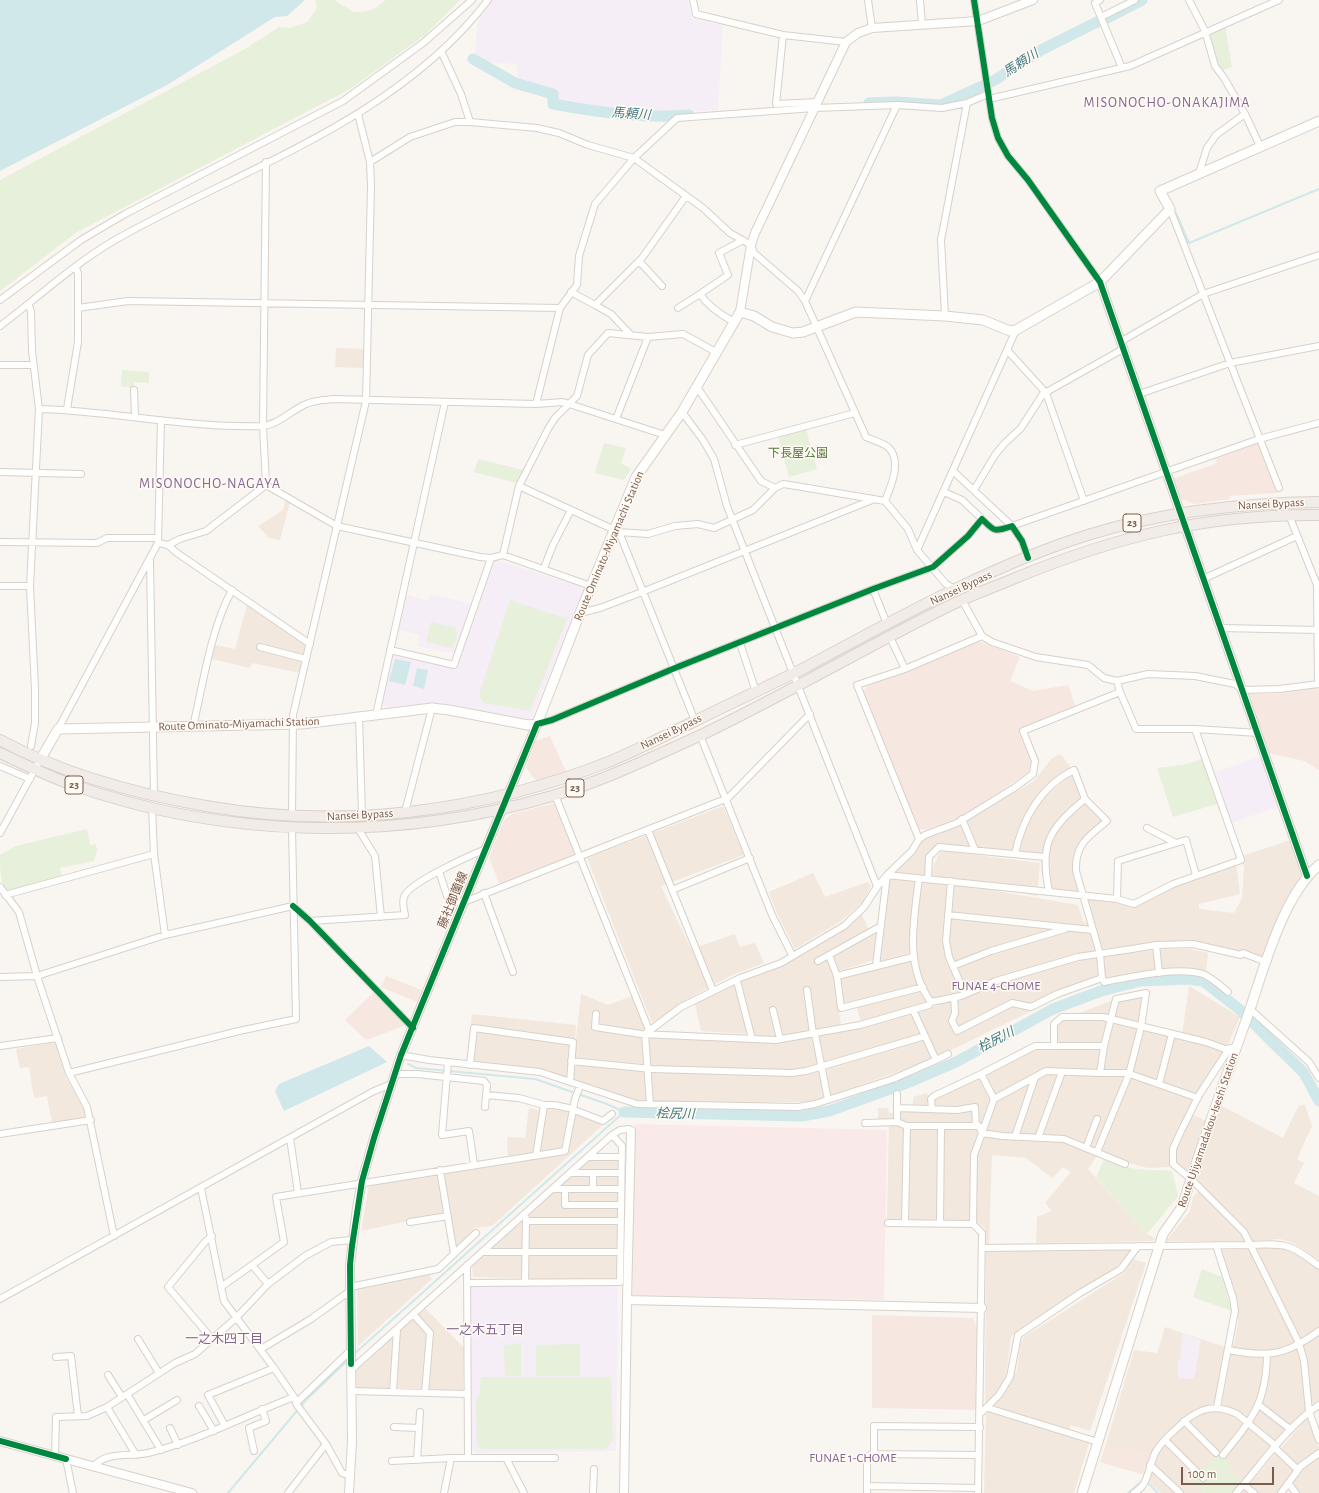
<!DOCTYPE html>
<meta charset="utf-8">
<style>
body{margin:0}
#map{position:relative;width:1319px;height:1493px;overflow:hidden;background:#f9f5f0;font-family:"Alegreya Sans",sans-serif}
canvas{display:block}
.scale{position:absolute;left:1181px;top:1467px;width:93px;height:18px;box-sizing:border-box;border:2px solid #7a5c4d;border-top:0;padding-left:5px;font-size:12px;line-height:14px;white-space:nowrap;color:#7a5c4d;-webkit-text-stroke:3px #fffaf3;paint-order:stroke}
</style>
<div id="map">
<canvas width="1319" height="1493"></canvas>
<div class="scale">100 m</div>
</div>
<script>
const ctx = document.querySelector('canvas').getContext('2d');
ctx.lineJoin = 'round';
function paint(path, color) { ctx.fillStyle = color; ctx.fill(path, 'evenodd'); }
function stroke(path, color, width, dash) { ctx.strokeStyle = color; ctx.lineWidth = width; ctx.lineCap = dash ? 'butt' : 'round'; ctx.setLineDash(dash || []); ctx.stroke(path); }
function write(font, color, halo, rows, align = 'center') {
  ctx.font = font + ' "Alegreya Sans","Noto Sans JP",sans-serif'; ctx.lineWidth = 3; ctx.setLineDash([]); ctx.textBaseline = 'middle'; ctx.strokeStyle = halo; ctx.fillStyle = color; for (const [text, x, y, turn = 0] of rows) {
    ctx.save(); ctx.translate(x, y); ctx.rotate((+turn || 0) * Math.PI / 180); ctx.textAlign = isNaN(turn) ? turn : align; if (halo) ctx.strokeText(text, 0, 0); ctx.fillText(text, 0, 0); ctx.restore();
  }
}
paint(new Path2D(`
 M336,348L365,349V368L335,367Z
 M286,499L290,502L280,540L269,538L258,526L283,510Z
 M247,605L306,643L300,673L252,663L250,668L212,659L215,645L235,649Z
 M1061,754L1071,768L1059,778L1054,779L1032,803L1017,832L1014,849L1012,851L978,848L964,823L1034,781L1052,758Z
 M1072,773L1074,774L1082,797L1081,800L1057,822L1044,853L1041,855L1020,852L1018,850L1020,838L1038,804Z
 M1084,803H1086L1102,818V822L1079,844L1074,857V871L1079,890L1077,892L1053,889L1050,885L1047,861L1051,843L1057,829Z
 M723,806L744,855L661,886L691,949L735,934L740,947L755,943L764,963L732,975L686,1000L652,1023L587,858Z
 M960,824L970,844L969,847L937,844L929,853L926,874L923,876L892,872L926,837L947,831Z
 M1291,840L1303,873L1291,892L1265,957L1262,958L1243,950L1241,953L1200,945L1194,941H1172L1101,949L1087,901L1089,898L1119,902L1134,906L1162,891L1236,863L1240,894L1199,904V909L1234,913L1242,898L1244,868L1242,856Z
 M946,851L1040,863L1037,896L933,877L930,874L938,856L941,852Z
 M813,873L825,897L868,882L871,886L863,902L841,921L795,949L776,911L769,892Z
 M891,877L914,880L916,882L910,953L880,961L887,880Z
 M923,881L947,883L949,886L944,933L961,991L960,994L932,999L929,997L917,965L915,954L921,883Z
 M956,884L1078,905L1083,921L1089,925L1097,951L1071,955L999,978L968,990L965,989L949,949V919L952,917L1058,923L953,913L950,911L953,887Z
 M861,913L869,930L877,926L874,960L833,973L841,1025L775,1037L756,1036L753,1034L741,980L783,965Z
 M1162,949H1190L1208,953L1206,972L1185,969L1101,981L1060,997L939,1056L937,1055L918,1014L919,1011L950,1001L956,1002L998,983L1078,959Z
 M909,959L912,961L919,984V986L846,1004L843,1003L840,979L841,977Z
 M736,983L747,1034L701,1031L695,1004L717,991Z
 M1189,986L1240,1017L1227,1047L1182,1035Z
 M920,990L923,992L927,1003L861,1022L856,1006Z
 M1142,993L1140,1025L1112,1019L1117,999Z
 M581,994L608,1005L632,996L645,1029L642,1030L644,1064L574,1057Z
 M1116,999L1107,1023L1203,1043L1225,1050L1171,1148V1167L1148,1168L1098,1155L1088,1169L1147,1234L1156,1239L1153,1241L1036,1243L1037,1217L1052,1211L1045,1203L1071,1172L1063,1167L1052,1178L1026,1158L992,1155L989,1243L986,1244L985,1228L974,1220L977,1158L984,1135L981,1125L878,1123V1108H888L889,1113H894L899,1112V1108L913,1109V1097L927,1093L930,1102L1041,1045L1045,1050L1054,1043L1059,1021Z
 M472,1014L576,1025L575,1040L471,1025Z
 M910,1014L913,1016L921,1032L919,1035L827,1062L824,1061L819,1038L821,1035Z
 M478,1032L569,1044L568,1077L566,1078L540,1069L475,1063L474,1058L476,1033Z
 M812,1036L814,1038L818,1061L817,1065L803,1069L792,1070L652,1067L650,1065L649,1039L651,1037L779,1042Z
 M922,1040L925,1041L932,1058L931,1060L832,1095L830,1094L825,1071L827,1069Z
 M56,1042L66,1077L84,1109L86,1118L52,1123L47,1096L34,1098L29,1067L20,1068L16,1049Z
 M577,1064L642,1071L645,1073L647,1099L645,1101H635L577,1082L572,1076L573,1068Z
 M817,1070L819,1071L824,1095L822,1099L807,1102H655L653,1099L652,1072L796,1076Z
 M1299,1105H1305L1312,1126L1297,1159L1304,1163L1294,1183L1319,1196V1260L1294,1243L1280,1239L1252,1241L1243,1228L1244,1226L1194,1179L1222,1106L1283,1138Z
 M529,1108L541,1111L534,1153L508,1158L507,1137L525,1138Z
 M546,1108H554L572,1112L564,1150L538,1154Z
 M576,1113L604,1124L492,1226L473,1228L474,1232L455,1250L442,1171L566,1153Z
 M1192,1114L1206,1121L1189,1176L1174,1164L1175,1149Z
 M889,1124H900L904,1129L902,1217L899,1221L887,1220Z
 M936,1128L939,1131L937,1218L934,1221H912L907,1217L910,1129Z
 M946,1128L976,1129L978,1133L972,1154L971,1219L967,1221H945L942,1218L944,1132Z
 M590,1159H618L620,1160L618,1279L615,1281L473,1277L472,1266Z
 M438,1174L445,1213L361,1231L369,1185Z
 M1199,1191L1236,1227L1246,1239L1244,1241H1166L1190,1211L1193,1197Z
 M1257,1248H1283L1303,1257L1319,1270V1327L1302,1339L1300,1338L1257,1251Z
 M986,1249H1134L1116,1267L1015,1333L1011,1337L1006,1375L998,1392L985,1404Z
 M1246,1249L1250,1250L1295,1340L1294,1343L1272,1351L1250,1352L1233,1348L1238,1325V1305L1221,1252L1223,1250Z
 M1133,1259L1146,1263L1090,1431L1071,1425L1070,1429L994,1407L1017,1370L1020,1344L1024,1337L1124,1273Z
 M429,1274L432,1279L358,1346L357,1289Z
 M425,1308L464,1348L463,1390L357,1389L356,1371Z
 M1165,1327L1228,1348L1216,1402L1189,1414L1158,1443L1151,1456L1127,1447L1124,1454L1105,1447L1134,1350L1157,1353Z
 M1319,1334V1400L1314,1404L1312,1402L1303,1347L1305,1343Z
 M1296,1349L1298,1350L1301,1362L1307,1408L1277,1440H1274L1243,1415L1224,1406L1222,1403L1231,1355L1233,1354L1251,1357H1272Z
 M989,1412L1089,1443L1074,1493H984L986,1414Z
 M1206,1412H1219L1231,1414L1272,1446L1243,1481L1229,1469L1192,1483L1204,1493H1161L1149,1482L1158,1455L1163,1445L1192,1419Z
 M1306,1419L1309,1420L1319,1448L1299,1465H1296L1280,1451L1281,1448Z
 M1276,1453L1294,1468L1278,1493H1241Z
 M1319,1456V1493H1300L1293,1482L1312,1460Z`), '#f2e8de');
paint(new Path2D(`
 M1258,443L1277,493L1229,496L1230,499L1194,504L1179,498L1172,479L1215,464L1217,463L1215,459Z
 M979,641L1020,657L1010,681L1033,691L1068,685L1076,707L1020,729L1033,758L1032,770L959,818L925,830L919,829L862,693L867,686Z
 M1319,687V770L1304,761L1269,753L1248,694H1276Z
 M550,736L566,772L536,781L526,768L535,741Z
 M555,803L577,855L500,885L489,858L504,820L512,814Z
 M386,976L422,990L417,1002L381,987Z
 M376,990L409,1024L366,1040L345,1020Z
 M872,1315L973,1318L977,1327L976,1410L872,1408Z
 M1126,1446L1151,1456L1144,1475L1100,1462L1105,1447L1124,1453Z`), '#f6e8e1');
paint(new Path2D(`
 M493,0H687L692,18L723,26L718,110L667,113L585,109L554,101L555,93L517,83V64L474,62L478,22Z
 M491,561H500L585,588L532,717L527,720L432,704L386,707L381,703L392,655L455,669Z
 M404,594L428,601L430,594L472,604L455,654L417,646L420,635L397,629Z
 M1262,756L1280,806L1231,823L1213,773Z
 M469,1286H618L616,1451L475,1453L471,1448Z
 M1182,1333L1201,1340L1194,1379L1178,1378V1360H1180Z`), '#f6eef6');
paint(new Path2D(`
 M634,1124L887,1130L884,1300L632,1295Z`), '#fae9e9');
paint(new Path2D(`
 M316,0H334L354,12H363L374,9L386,0H460L425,35L350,89L77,232L0,291V180L245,49L279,27L290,28L307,22L317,8Z
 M1225,25L1232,67L1223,70L1216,64L1207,32Z
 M122,370L149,372V383L134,382V388L121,386Z
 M806,429L817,469L789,477L778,436Z
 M604,443L626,448L621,463L631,469L624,480L595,473Z
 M478,459L523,470L516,483L474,472Z
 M510,600L567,619L530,711L483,703L479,695Z
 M431,622L456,628L457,638L452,648L426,642Z
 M1202,759L1217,804L1173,817L1157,768L1183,765Z
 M87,829L90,845L96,844L97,851L94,861L60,868L62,877L8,892C0,885 0,867 0,855L16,846Z
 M1104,1160C1118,1165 1134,1170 1150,1170C1157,1170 1164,1170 1172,1171L1178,1196L1147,1234L1096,1177Z
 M1202,1269L1222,1277L1232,1311L1193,1297Z
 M521,1344V1376H505L504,1345Z
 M580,1344V1376H536V1345Z
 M481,1377H611L613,1440L605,1449H483L477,1446L476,1399L479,1396Z
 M1217,1454L1231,1464L1229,1469L1243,1481L1232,1493H1204L1192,1483Z`), '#e7f0db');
paint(new Path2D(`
 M0,0H305L287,16L275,17L167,85L0,171Z
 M395,659L411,662L405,685L389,681Z
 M417,668L428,670L424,689L413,686Z
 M369,1046L387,1062L284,1111L275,1091L279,1084Z`), '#d0e8ea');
stroke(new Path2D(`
 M1176,213L1189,243L1319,189
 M353,1355L624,1112L607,1104L535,1079L416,1068L408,1064
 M228,1493L306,1400L349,1359
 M1128,1493L1142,1481L1147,1482L1158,1493`), '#d0e8ea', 2);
stroke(new Path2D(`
 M1105,19L1142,0
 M473,59L515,83L553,94V104C597,112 644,119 689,115
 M869,103L896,102L941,105L995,80L1043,49L1099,21
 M624,1112L802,1116L829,1111L912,1081L956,1062L1053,1009L1101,991L1140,981L1188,979L1203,981L1239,1009L1304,1073L1319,1101`), '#d0e8ea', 11);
const minor = new Path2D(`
 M693,0L696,14L783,35L846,42
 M868,0L872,28
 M920,0L922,24
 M974,0L992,118L998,138L1008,156L1028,180L1100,282
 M1100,0L1095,3L1122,68
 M1189,0L1205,31L1215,66L1224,78L1245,114L1260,146
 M1101,17L1135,0
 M783,35L776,104L817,102
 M441,51L461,94L470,122
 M989,99L1130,66L1279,0
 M967,103L988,94
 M266,162L263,426L266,485
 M370,162L410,137L455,122H470L537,128L559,133L588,145L634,158L703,208L730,233L751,245L754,253L798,291L805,301L866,437C873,440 884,443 889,448C902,462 891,486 885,501
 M1199,173L1207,148L1216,135L1245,114
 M1170,209L1279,488
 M639,261L662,286
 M571,292L595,305L642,258L686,196
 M0,300L81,240L125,214L343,101L423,43L472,0
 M805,301L897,105
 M29,305L31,312L32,351L39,409L30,586L35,689V723L31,746
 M595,305L611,314L630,334
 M78,308L128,301L560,308
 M678,308L700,294
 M734,322C721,315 708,306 700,294L728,275L719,253L743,240
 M0,326C40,296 79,259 124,235C249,166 398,118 488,0
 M1120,342L1203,294L1319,255
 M1007,350L1046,393L1084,501
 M0,365H33
 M697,387L761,481L775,488L783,484L790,485L885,501L908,529L917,550L946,584L955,589
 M134,390L135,417
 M1139,394L1230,363L1319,346
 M536,404L560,308L577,285L579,256L595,204L634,158L677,118L814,108L897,105L942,108L967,103L941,240L945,316
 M39,409C113,411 186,428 261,426C276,426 291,411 304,405C313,400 324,400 334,399L536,404L563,402L665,435
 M67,409L78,342V274L76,267
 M682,412L703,440L714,459L727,506L877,886
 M616,419L648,337
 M735,445L855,413
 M953,471L1012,526L1259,439L1319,423
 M0,472L81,474
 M266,485L337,526L480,557L491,558L503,555L591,586
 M519,486L619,532L695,721
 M974,490L995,455L1004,444L1021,428L1043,394L1123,349
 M944,492L962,500L982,519
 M1289,515L1317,585L1318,684
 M619,532L648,534L675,526L698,524L714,528L753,510L775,488
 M0,542L97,543L107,538H158
 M158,543L168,545L180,539L206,531L266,485
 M168,545L177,553L310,644
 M917,550L1016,330
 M503,555L519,486L548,429L555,418L577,396L588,355L608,333L648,337L683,334L716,352
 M150,561L154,795
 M544,568L553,545L571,510
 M1203,579L1297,536
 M0,586H30
 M873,589L887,624
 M962,600L982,636L992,642L1036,657L1088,665L1104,678L1117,681L1148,674L1195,676L1235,684L1243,690L1279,689L1319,684
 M580,613L600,608L642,592L872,500
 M1220,628L1318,630
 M890,637L905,669
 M740,643L756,692
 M260,647L306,659
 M390,650L454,665L491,558
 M1117,681L1120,692L1136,729H1195L1258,733
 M376,715L445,402
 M359,717L362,815
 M537,724L552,720L675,668L873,589L933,567L968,536L982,519C995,532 994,532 1012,526L1022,541L1028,558
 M193,727C203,684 211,628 232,590
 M58,729L158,543L161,420
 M700,735L772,915L792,955
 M0,766L30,779
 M555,795L649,1030
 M152,808L154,854L165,935
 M405,812L432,708
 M292,816L293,715L366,401L371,186L370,162L358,114
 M962,819L975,850
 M357,827L375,856L381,917
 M1147,828L1176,843
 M648,830L713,991
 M0,833L40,760
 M919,839L857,685L905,669L982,636
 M439,871L447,896L463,904
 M887,875L1117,899L1134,904L1173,884L1241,860L1195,729
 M919,878C914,919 904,966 931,1002
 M928,879L929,857L939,847L1045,857
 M951,881L946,941L949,957L965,994
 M0,887L19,912L37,976L69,1073L87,1107L114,1236
 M672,890L750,858
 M1049,891C1039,844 1049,829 1085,799
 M484,893L513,972
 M5,895L154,854
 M1117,899L1118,861L1186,840L1196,875
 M464,902L728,798L810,714
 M293,906L310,921L413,1028
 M948,915L1092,930
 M310,921L405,915C404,910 402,902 404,897C408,883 471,855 486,849
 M1156,945L1159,973
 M829,955L837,976
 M913,957L837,976L841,1008L923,987
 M818,961L881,926
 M876,966L887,875
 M953,966L991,951L1065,929
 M0,977L37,976L165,935L293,906
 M1102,978L1104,982C1130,977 1178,966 1203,974C1211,977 1221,986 1228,992
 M737,981L752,1039
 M807,990L813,1034
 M954,997L955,1013L952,1021L957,1031L1012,1003L1031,1007L1057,994L1102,978L1100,954L1076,871C1075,844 1088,837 1107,821L1085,799L1074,770C1041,786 1022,819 1015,854
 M1250,1009L1309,1062L1319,1078
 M773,1010L780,1039
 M596,1014L595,1027L641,1034L776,1040L860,1025L929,1005L931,1002L961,996L996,981L1078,957L1132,949L1156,945L1193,944L1241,955L1243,953L1266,962
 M815,1034L828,1100
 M0,1046L58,1038
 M1054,1046V1024L1062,1017H1103L1206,1042L1225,1049L1232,1048
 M1229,1049L1199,1095L1181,1131L1173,1149V1164L1191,1179L1244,1232L1299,1343L1304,1361L1309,1411L1319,1440
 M401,1055L429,1060L540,1072L637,1104L798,1107L815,1104L893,1079L936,1060L913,1010
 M936,1060L948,1054
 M571,1061L652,1069L792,1073L806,1071L925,1036
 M448,1062L442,1135L469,1131L474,1164
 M470,1065L474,1028L573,1042L570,1082
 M69,1073L239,1031L296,1019L292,828
 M1100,1073H1127L1198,1098
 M394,1074H417L484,1081L487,1085L485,1107
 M981,1074L994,1099
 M1159,1084L1172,1034
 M897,1094V1122L907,1126
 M486,1095L519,1098L544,1105H554L569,1108L603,1121L612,1114
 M650,1104L645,1034L681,1007L740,978L781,963L844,926L864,907L877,887L887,875L912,851L919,839L925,835L957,823L1014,788L1033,774L1035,761L1023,731L1120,692
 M897,1108L957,1110L975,1107L976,1126
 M932,1109L931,1099L934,1096L981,1074L1035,1046H1104
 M865,1123L897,1122
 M0,1134L91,1120
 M1015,1137L1035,1077
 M290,1138L298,1193
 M1038,1138L1062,1072
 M1086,1148L1097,1119
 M1097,1152L1129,1074L1141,1027L1146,993L1116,999L1104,1046L1100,1073L1046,1071L994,1099L982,1133L1002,1136L1064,1139L1125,1164
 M536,1156L544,1105
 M588,1157H621
 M440,1170L454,1254
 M570,1173H621
 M593,1173V1189
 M201,1188L224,1301L274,1368L294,1397L297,1405L326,1444L342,1473L350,1476
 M552,1189H621
 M565,1189V1205H620
 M526,1221H620
 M410,1222L448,1216
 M888,1223L973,1224L982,1233L978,1493
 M905,1223L907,1126H979L982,1133L974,1155L973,1224
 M940,1224L941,1126
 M1216,1245L1233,1298L1235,1311L1217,1407
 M982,1248L1250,1245C1286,1243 1291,1244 1319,1266
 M482,1252H620
 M467,1265L468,1458
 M467,1283L620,1282L622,1146L612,1135
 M525,1283L526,1218
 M268,1284L252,1265L284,1242L276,1197L565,1151L575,1099L580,1086
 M221,1287L252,1265
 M350,1287L438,1269L476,1233
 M0,1299L372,1092L391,1084
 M413,1314L430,1333L425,1393
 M138,1339L159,1373
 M212,1339L168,1287L205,1242L212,1236
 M261,1349L311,1319L350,1291
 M1229,1350C1269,1358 1286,1355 1319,1331
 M56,1357L71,1356L78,1416
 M351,1370L612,1135L620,1130L629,1129L631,1131
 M108,1375L122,1397
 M351,1391L468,1394
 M393,1392L397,1329
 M127,1394L161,1450
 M297,1402L351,1350
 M1259,1405L1290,1429
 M199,1406L214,1431
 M107,1407L136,1455
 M988,1408L1098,1442
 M980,1414L999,1395L1010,1377L1018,1335L1080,1293L1121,1269L1138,1246
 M144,1420L177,1400
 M1184,1421L1216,1453
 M225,1426L208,1395L274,1368
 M394,1427L419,1428
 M170,1428L178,1445
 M1165,1440L1203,1478
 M1275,1448L1298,1470
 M254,1451L249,1428L266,1421L262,1409
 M874,1454V1426L980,1427
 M1223,1455C1252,1419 1266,1404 1267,1355
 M55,1456L56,1417L87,1416L107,1407L175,1363L195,1354L236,1318L268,1284L305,1256L331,1242L352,1240
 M506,1458H555
 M66,1459L73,1493
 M417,1460L420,1412
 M392,1461L451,1458
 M1150,1465L1180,1493
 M93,1467C105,1451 130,1457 148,1453C200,1440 244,1416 294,1397
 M1288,1483L1296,1493
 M1244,1485L1254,1493
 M867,1486L978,1488
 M288,1493L326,1444
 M444,1493L451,1458H506L524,1493
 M593,1493L594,1469
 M867,1493V1456L874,1454L979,1455
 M1134,1493C1137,1491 1141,1488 1143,1485C1148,1478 1151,1462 1155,1453C1160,1444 1167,1437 1175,1430C1194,1411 1211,1401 1237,1414L1276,1446
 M1236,1493C1263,1463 1286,1427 1319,1405
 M1281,1493L1301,1466L1319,1453`);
const tertiary = new Path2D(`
 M1100,282L1307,876
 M740,312L751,245L755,233L846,42L858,33L872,28L978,21L1033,0
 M627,1300L631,1131
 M0,1441L192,1493
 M349,1493L352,1442L350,1265L357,1208L362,1181L374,1138L401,1055L537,724
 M624,1493L627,1300L982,1308`);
const secondary = new Path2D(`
 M40,760L58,729L302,724L432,708L449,710L528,725L537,724L580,613L636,477L682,412L740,312L754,316L772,327L793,333L803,332L856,312L945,316L983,320L1010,331L1016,330L1100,282L1170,209L1160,191L1319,121
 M1082,1493L1163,1234L1182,1207C1202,1143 1225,1079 1248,1015C1264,969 1282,897 1319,865`);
const trunk = new Path2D(`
 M0,740C63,774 136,794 206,806C342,830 483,812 611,761C639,749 666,735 693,722C731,703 769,686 806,667C898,618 991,565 1091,534C1166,511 1241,503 1319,502
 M0,753C23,764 46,775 70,784C224,839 395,842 552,796C603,781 653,757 701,735C787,694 869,645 955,603C974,594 994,587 1013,579C1117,536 1206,514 1319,515`);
stroke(minor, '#d7d1cb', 8);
stroke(tertiary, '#d7d1cb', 10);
stroke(secondary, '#d9d2cb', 11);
stroke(trunk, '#dad1cc', 12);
stroke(minor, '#fefefd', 6);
stroke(tertiary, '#fefefd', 8);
stroke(secondary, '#fefefd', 9);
stroke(trunk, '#f2ece8', 10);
stroke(new Path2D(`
 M974,0L992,118L998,138L1008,156L1028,180L1100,282L1307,876
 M293,906L310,921L413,1028
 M351,1364L350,1265L352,1246L362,1181L374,1138L401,1055L537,724L552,720L675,668L873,589L933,567L968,536L982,519C995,532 994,532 1012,526L1022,541L1028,558
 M0,1441L66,1459`), '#00873e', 6);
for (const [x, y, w] of [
 [1132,523,18],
 [74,785,18],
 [575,788,18]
]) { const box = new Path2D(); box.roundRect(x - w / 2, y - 9, w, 18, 3); ctx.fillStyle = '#fffaf3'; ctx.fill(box); stroke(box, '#7a5c4d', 1); }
write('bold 11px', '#7a5c4d', null, [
 ["23",1132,523],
 ["23",74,785],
 ["23",575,788]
]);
write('12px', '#537a41', '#fffaf3', [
 ["下長屋公園",798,453]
]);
write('12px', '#7a5c4d', '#fffaf3', [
 ["Nansei Bypass",1271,504,-3],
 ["Route Ominato-Miyamachi Station",609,546,-67],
 ["Nansei Bypass",961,588,-25],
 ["Route Ominato-Miyamachi Station",239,724,-2],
 ["Nansei Bypass",671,732,-26],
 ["Nansei Bypass",360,815,-3],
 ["藤社御薗線",453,900,-68],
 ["Route Ujiyamadakou-Iseshi Station",1208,1130,-71]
]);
write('italic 13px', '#437c86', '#fffaf3', [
 ["馬頼川",1021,63,-33],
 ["馬頼川",631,114,4],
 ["桧尻川",996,1040,-28],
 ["桧尻川",675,1114,1]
]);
write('13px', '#846695', '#fffaf3', [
 ["FUNAE 4-CHOME",996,986],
 ["一之木五丁目",485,1330],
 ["一之木四丁目",224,1339],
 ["FUNAE 1-CHOME",853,1458]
]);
ctx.letterSpacing = '1px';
write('14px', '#846695', '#fffaf3', [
 ["MISONOCHO-ONAKAJIMA",1167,103],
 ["MISONOCHO-NAGAYA",210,484]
]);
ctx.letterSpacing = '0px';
</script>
